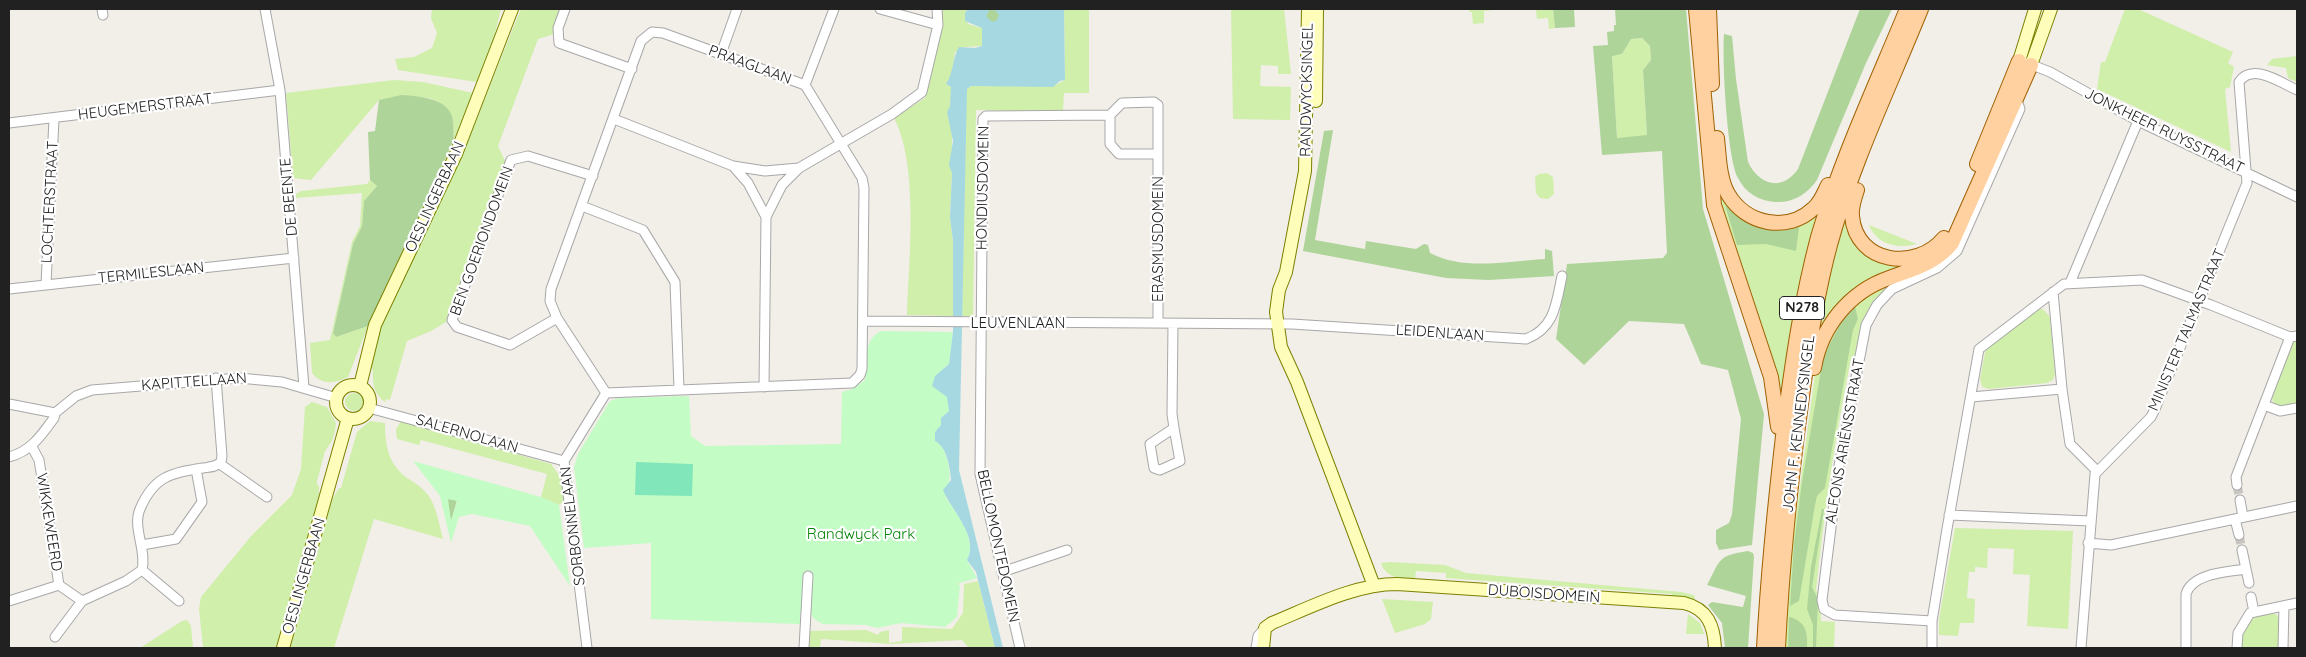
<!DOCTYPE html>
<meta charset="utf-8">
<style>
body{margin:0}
#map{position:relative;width:2306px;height:657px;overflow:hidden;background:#f2eee8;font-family:Quicksand,sans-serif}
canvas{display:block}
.frame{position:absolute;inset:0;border:10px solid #212121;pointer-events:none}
</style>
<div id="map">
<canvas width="2306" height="657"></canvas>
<div class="frame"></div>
</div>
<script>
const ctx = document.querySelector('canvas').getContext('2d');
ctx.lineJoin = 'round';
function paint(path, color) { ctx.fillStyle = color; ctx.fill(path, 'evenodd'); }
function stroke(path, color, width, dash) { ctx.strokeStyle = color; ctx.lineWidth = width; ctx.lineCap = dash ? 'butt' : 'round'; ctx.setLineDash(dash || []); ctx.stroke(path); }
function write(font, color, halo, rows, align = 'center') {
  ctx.font = font + ' Quicksand,sans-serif'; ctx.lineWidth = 4.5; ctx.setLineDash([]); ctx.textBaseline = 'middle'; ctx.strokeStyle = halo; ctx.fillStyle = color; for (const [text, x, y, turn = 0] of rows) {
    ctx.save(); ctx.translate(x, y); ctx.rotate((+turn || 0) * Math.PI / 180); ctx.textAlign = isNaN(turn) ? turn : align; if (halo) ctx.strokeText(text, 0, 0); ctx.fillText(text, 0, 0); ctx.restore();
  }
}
paint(new Path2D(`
 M432,9H501L492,46L477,82L398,70L395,59L414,57L432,48L437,33L431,18Z
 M521,9H563L554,34L538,39L498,146L506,163L451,319L431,331L407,341L390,400L386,399L385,402C374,394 372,384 373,370L371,369C379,304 420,247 447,188C474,130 496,68 521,9Z
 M942,9H968L965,13L968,24L982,28V46L966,47L955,52L952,74L946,84L951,87V99L971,86L1055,85L1065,80L1064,9H1089V93H1064L1063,112L976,110L973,316H962L966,107L952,134V150L950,159L952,172L950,217L953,241V316L907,315C909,260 919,166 894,118L925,98L943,21Z
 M1231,9H1284L1291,74H1278V66L1261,65L1260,86L1291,87L1290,120L1233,119Z
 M1469,9H1503L1484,11V23L1473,24L1472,12H1469Z
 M1536,9H1553L1555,28L1549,29L1548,18L1537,19Z
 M2125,9H2138L2233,52L2228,63L2234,67L2230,87L2225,89L2231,152L2097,89L2101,62H2105Z
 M1642,38L1650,46L1651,60L1643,70L1647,136L1617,138L1612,55L1622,54L1631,39Z
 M2297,56V82L2288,78L2286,68L2267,65L2272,59Z
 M394,80L423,82L473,93L454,140C453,133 454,120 451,114C436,89 402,98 379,100L311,180L293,178L286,93Z
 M1547,173L1553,177L1554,194L1548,199L1540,198L1536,193L1535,177L1539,174Z
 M370,180L377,186L364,201L362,226L353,244L333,333L336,337L368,326L348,377C336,383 322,386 312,373L310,343L330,340L352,242L360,226L362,193L295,198L296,194L301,191L367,184Z
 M1719,189L1752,222L1821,210L1782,396L1720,205Z
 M1846,214L1848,224L1899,265L1903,279L1883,293L1855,359H1851C1835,436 1824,513 1816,591L1820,592L1821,621L1835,622L1834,648H1784L1789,568L1816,367C1817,315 1831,263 1846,214Z
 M1869,225L1917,244C1898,249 1877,245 1869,225Z
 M2038,308L2044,310L2050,317L2055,374L2053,380L2047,383L1989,389L1982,387L1980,379L1986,347Z
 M2297,338V405L2280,408L2274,405L2272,398L2292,339Z
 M345 402a9 9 0 1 1 18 0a9 9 0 1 1-18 0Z
 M312,402L327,407L336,423L335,431L332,441L325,451L317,481V485H319V501L277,648H203L199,609L201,597L252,535L292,495L301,469L305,407Z
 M370,421L385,423C385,445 388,464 407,478C415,483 422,487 428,495C437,507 439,525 443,539L374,519L334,648H289L330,503L339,488H341L357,432Z
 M401,421L551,464L561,478L564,501L559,505L541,497L547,474L421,440L419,445L397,439L396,429Z
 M1955,528L2073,531L2068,629L2027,626L2030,575L2013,574L2014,549L1988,548L1987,568L1975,567V572H1969L1967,598L1975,599L1974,623H1960L1958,636L1939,635V619Z
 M1390,562L1445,565L1466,573L1681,592L1694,595L1695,598L1694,600L1672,596V594L1446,578V573L1416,571L1415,579C1401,578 1386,579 1381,563Z
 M978,581L995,648H969L962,640L892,644L821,639L820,648H806L807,631L866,630L878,635L880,632L889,630V643L902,641V627L952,629L963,613L964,584Z
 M1382,599L1433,602L1431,619L1425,624L1395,633Z
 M2271,612L2280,617L2279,648H2241C2242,623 2248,617 2271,612Z
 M1688,614L1700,623L1704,634H1686Z
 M187,620L191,626L193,648H140L182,621Z`), '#d0efab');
paint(new Path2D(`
 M986 15a7 7 0 1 1 14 0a7 7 0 1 1-14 0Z
 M1553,9H1574L1575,27L1555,28Z
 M1615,9H1686L1703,209L1764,414L1752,545L1719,550L1716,543V530L1729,523L1732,514L1741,419L1728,370L1701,364L1684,324L1629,321L1584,365L1556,339L1567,264L1663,258L1667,253L1662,151L1602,155L1593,46L1608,45L1607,32L1614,31V25H1616ZM1642,38L1650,46L1651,60L1643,70L1647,135L1617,138L1612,56L1622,54L1631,39Z
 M1860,9H1892L1866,63L1817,180C1807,194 1794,203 1775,202C1760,201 1745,193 1738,178C1727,157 1722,60 1724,34L1732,36L1736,79L1748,162C1759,185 1782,192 1798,169Z
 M402,95C418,96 446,98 452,116C454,123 453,133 454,140L368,326L336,337L333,333L353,244L362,226L364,201L377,186L370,180L368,132L375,131L379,100Z
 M1333,130L1315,240L1365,249L1366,241L1416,249L1424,244L1428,245L1430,253C1464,271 1507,261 1545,259V249L1552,251L1554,276L1489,280L1446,278L1303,251L1324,131Z
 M1725,205C1745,223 1773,238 1799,227L1796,251L1766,244L1737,245Z
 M1855,307L1858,319L1853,330L1825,488L1817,496L1815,505L1799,601L1790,606L1794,544L1802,482L1823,358L1840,324Z
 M447,499L457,500L451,522Z
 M1822,509H1824L1812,587L1818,599L1816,648H1813V625L1807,609L1811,567Z
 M1748,551L1753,553L1754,557L1748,648H1725L1722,623L1708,605L1712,602L1743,607L1746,596L1707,585C1721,559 1717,556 1748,551Z
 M1789,617C1806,621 1808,633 1807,648H1788Z`), '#aed49a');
paint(new Path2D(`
 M882,331L953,332L949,364L944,368L949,411L941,418V425L935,432C948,458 954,469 946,498C957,514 978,540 967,560L977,578L957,584L960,585L957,617L945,627L901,623L877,628L866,625L823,624L814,619L810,612L800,614V624L651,619V543L584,548L574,467L578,454L610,401L619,398L689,396L691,436L705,446L841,444L842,392L852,389L865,380C867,363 863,337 882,331Z
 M413,461L541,497L559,505L570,586L530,526L472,514L459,517L451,543L440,496ZM448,499L457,501L451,521Z`), '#c3fdc5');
paint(new Path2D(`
 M636,462L693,464L692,496L635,495Z`), '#81e6b9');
paint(new Path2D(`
 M968,9H990L986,16L992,22L997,20L999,15L994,9H1064L1065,80L1060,81L1053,87L971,86L967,89L959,470L1003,648H995L976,572L967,560C980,537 951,510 943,490L951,480C950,467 947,447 935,441V432L941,425V418L949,411L947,397L932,386L935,376L949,364L953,332V241L950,217L952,173L949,165L953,141L947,112L950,106L951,87L946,84C954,72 952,58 959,47L975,48L982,46V28L965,21V13Z`), '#a6d8e2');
stroke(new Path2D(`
 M2237,485L2240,500
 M2239,535L2242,550`), '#c8c5c0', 9, [9, 4.5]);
const street = new Path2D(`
 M102,9L103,15
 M265,9L280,90L304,387
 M565,9L558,28L559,43L632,69
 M937,9L938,25
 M652,32L663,33L805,85L862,178L864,188L862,369L860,375L852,383L606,393L557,318L550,301L551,289L641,41Z
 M721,54L737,9
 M2027,63L2050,72L2138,121L2297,197
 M805,85L834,9
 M614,119L733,166L765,171L799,168
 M9,123L280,90
 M733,166L748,183L766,217L764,387
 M582,206L643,230L675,282L679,389
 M766,217L782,185L799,168L892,114L922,92L938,25L880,9
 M2070,283L2138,121
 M46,284L54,119
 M9,289L294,258
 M557,318L510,345L457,327L452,320L511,160L528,156L593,176
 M863,321L1292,324L1526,339C1555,328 1556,304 1562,276
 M1158,323V105L1154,102L1122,103L1110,115V144L1119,154H1158
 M1173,324L1172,414L1174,428L1150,444L1154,468L1160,470L1180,461L1174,428
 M2062,389L2070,444L2096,470
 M1971,397L2062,389L2053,292
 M9,404L55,413
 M2264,405L2280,411L2297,408
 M369,408L564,461
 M32,447L39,460L59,585L82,601L55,637
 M9,457C31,451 41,436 54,418L55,413L76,396L92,390L239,378L282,382L337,398
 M220,464L267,497
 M2237,485L2236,477L2290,337L2297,336
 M2240,500L2243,517
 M1949,515L2090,521
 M2235,519L2239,535
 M2088,543L2111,545L2297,506
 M142,545L176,539L202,502L196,469
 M2242,550L2249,583
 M142,570L179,601
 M1002,572L1067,550
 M2251,597L2254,612
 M9,601L59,585
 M82,601L126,581L142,570C147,550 132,528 140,509C154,476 171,473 203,468C210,467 216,467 221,462L222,456L216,378
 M1932,621L1835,615L1824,609L1822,600L1838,471L1866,325L1877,305L1892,289L1937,268L1957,251L2020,109L2016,98
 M587,648L564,461L606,393
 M804,648L808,576
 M1020,648L980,474L983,119L986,116L1110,115
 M1256,648L1258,636L1264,629
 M1932,648V621L1947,529L1979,349L2064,284L2142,280L2211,305L2290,337
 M2081,648L2095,474L2151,417L2155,409L2247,183L2239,82C2253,62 2281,83 2297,90
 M2186,648V594C2192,573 2228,572 2246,569
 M2237,648L2238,633L2250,613L2297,603
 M2283,648L2284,606`);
const secondary = new Path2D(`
 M1308,9L1305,171L1286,272L1279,290L1276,312L1281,347L1297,382L1374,586
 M2019,61L2035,9
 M2031,65L2051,9
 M1316,101L1317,9
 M336 402a17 17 0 1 1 34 0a17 17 0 1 1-34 0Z
 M360,386L375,325L456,154L512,9
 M283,648L348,418
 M1263,648L1265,628L1272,623C1311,607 1355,584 1397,584L1684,603C1708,609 1714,626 1715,648`);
const primary = new Path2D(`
 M1696,9L1714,205L1771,377L1778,427
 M1709,9L1712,84
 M1717,138C1719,156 1719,178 1728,194C1746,225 1788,233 1814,208C1821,202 1824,193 1828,185
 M1977,164L2019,61
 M1857,190C1854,199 1851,207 1852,216C1856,264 1916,272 1944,238
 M1814,368C1821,327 1849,292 1889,278C1913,269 1935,264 1952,243L2031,65
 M1764,648C1768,572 1776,495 1785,419C1793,358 1802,297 1818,237C1841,159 1876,84 1907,9
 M1778,648C1782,567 1790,485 1801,404C1808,350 1816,297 1830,245C1852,164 1890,86 1921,9`);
stroke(street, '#a8a8a8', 11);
stroke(secondary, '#7b8100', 14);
stroke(primary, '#9f6100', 16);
stroke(street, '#fff', 9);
stroke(secondary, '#fefdba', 12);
stroke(primary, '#ffd0a0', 14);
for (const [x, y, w] of [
 [1802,308,45]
]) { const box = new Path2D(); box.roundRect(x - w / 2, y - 11.5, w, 23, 4); ctx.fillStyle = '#fff'; ctx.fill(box); stroke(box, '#212121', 1); }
write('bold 14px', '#212121', null, [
 ["N278",1802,308]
]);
write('15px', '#212121', '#fff', [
 ["PRAAGLAAN",750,65,20],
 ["RANDWYCKSINGEL",1307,90,-89],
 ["HEUGEMERSTRAAT",145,107,-7],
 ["JONKHEER RUYSSTRAAT",2164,131,26],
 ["HONDIUSDOMEIN",983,188,-89],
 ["DE BEENTE",289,197,-95],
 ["OESLINGERBAAN",435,197,-65],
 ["LOCHTERSTRAAT",50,202,-87],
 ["ERASMUSDOMEIN",1158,239,-90],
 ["BEN GOERIONDOMEIN",482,241,-70],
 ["TERMILESLAAN",151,273,-6],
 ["LEUVENLAAN",1018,323],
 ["MINISTER TALMASTRAAT",2187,330,-67],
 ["LEIDENLAAN",1440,333,4],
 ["KAPITTELLAAN",194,382,-4],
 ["JOHN F. KENNEDYSINGEL",1799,424,-83],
 ["SALERNOLAAN",467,434,16],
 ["ALFONS ARIËNSSTRAAT",1845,441,-80],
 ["WIKKEWEERD",49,522,81],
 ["SORBONNELAAN",573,526,-97],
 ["BELLOMONTEDOMEIN",998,546,78],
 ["OESLINGERBAAN",304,576,-74],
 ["DUBOISDOMEIN",1544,594,4]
]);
write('15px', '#058508', '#fff', [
 ["Randwyck Park",861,534]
]);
</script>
